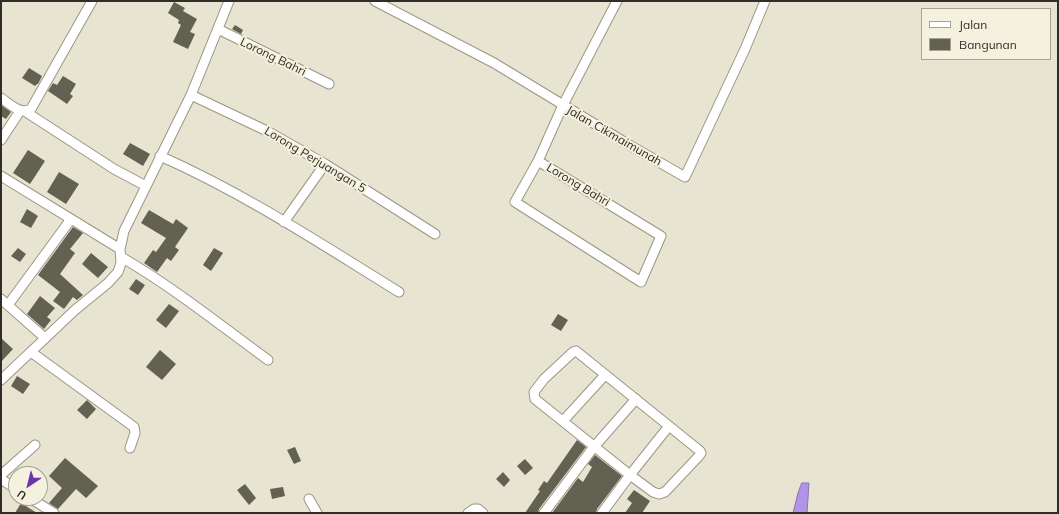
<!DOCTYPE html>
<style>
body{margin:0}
#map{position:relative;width:1059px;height:514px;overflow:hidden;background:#e7e4d1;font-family:Mulish,sans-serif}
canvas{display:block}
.frame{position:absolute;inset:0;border:2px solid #302e28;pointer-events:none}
.legend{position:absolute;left:921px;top:8px;width:130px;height:52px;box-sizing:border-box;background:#f4f1de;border:1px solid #a6a395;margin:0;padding:5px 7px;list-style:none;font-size:12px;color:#302e28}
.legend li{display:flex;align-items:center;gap:8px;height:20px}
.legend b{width:20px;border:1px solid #a6a395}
.north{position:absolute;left:8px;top:466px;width:40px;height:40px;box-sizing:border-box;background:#f4f1de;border:1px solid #a6a395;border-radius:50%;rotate:215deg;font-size:11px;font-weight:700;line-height:16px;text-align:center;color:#302e28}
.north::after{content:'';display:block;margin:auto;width:14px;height:18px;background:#6a34ab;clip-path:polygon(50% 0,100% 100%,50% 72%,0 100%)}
</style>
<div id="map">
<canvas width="1059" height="514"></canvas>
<div class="frame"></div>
<ul class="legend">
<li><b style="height:5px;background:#fff"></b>Jalan</li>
<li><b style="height:11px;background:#636151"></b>Bangunan</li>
</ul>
<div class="north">U</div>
</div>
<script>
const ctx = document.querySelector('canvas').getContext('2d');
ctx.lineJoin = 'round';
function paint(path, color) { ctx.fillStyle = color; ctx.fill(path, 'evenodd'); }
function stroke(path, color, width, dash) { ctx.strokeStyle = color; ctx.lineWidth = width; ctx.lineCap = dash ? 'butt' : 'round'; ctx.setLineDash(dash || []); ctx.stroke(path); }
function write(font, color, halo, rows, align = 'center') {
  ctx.font = font + ' Mulish,sans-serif'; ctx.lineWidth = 4; ctx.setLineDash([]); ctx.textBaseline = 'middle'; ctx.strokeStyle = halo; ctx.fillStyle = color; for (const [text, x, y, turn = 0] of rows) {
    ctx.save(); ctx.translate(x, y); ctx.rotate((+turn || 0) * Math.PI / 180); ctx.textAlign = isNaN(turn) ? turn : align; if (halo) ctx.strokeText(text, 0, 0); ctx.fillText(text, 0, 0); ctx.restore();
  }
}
const water = new Path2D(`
 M802,483H809L807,513H793L798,493Z`);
paint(water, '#b293e9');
stroke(water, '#8b75af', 1);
paint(new Path2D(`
 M174,2L185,8L183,11L197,19L190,32L195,34L188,49L173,42L181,25L178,23L179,20L168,13Z
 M235,25L243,30L241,34L232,29Z
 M29,68L42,76L38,84H37L35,86L22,78Z
 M63,76L76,84L70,94L73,96L67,104L48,91L53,83L57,85Z
 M1,105L11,112L6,119L1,116Z
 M130,143L150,154L143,166L123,154Z
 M28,150L45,161L30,184L13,173Z
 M59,172L79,184L66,204L47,192Z
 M27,209L38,216L31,228L20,222Z
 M149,210L173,224L176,219L188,228L175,247L179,250L171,261L167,258L157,272L144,263L153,250L156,252L166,238L141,223Z
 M73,227L83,233L70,249L75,253L60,274L83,295L77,300L73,297L64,309L53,301L60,292L38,275Z
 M18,248L26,254L20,262L11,256Z
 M214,248L223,253L211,271L203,265Z
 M91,253L108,267L98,278L82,264Z
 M136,279L145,285L138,295L129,289Z
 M40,296L55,308L47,317L51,320L44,329L27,314Z
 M169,304L179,311L166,328L156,320Z
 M558,314L568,320L561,331L551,325Z
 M1,338L13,349L1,362Z
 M160,350L176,364L162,380L146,367Z
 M17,376L30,384L23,394L11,386Z
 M87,400L96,409L87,419L77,410Z
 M577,440L586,447L539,509L538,513H525L540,491L538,490L544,481L547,483Z
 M295,447L301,461L294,464L287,450Z
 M595,455L622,476L597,509L596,513H552L578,478L583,482L592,467L588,464Z
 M65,458L98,486L86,498L76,489L58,509L49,503L62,488L49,476Z
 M525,459L533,468L525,475L517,466Z
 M503,472L510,480L504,487L496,479Z
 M245,484L256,498L249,505L237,490Z
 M283,487L285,496L272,499L270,489Z
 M634,490L650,501L642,513H625L632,503L627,499Z
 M21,503L37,513H15Z`), '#636151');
const minor = new Path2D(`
 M375,1L494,63L631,146L685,177L745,49L765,1
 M218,29L329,84
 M191,95L267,131L325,164L435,234
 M1,98C10,104 20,115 31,109L92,1
 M26,112L114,169L146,186
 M1,140L20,111
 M160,156C244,193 321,244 399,292
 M538,161L661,236L641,282L515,202Z
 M538,161L563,105L617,1
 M1,176L120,249
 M284,222L325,164
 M121,257C173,287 220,325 268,360
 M1,299L45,338
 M8,305L71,219
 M576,351L700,451L701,453L699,456L665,492L659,494L653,492L630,475L535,399L534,392L544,379L573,352Z
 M31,352L134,427L135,433L130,448
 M1,380L75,310L108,283L118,272L121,263L120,249L124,231L191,95L229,1
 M563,421L605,375
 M1,475L35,445
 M1,479L16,489
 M30,498L54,513
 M309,499L317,513
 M468,513L474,509H478L483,513
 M544,513L593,448L636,399
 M602,513L630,475L669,426`);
stroke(minor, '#999685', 11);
stroke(minor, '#fff', 9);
write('12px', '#302e28', '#f4f1de', [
 ["Lorong Bahri",273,57,26],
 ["Jalan Cikmaimunah",614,136,30],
 ["Lorong Perjuangan 5",315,160,31],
 ["Lorong Bahri",578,185,31]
]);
</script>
